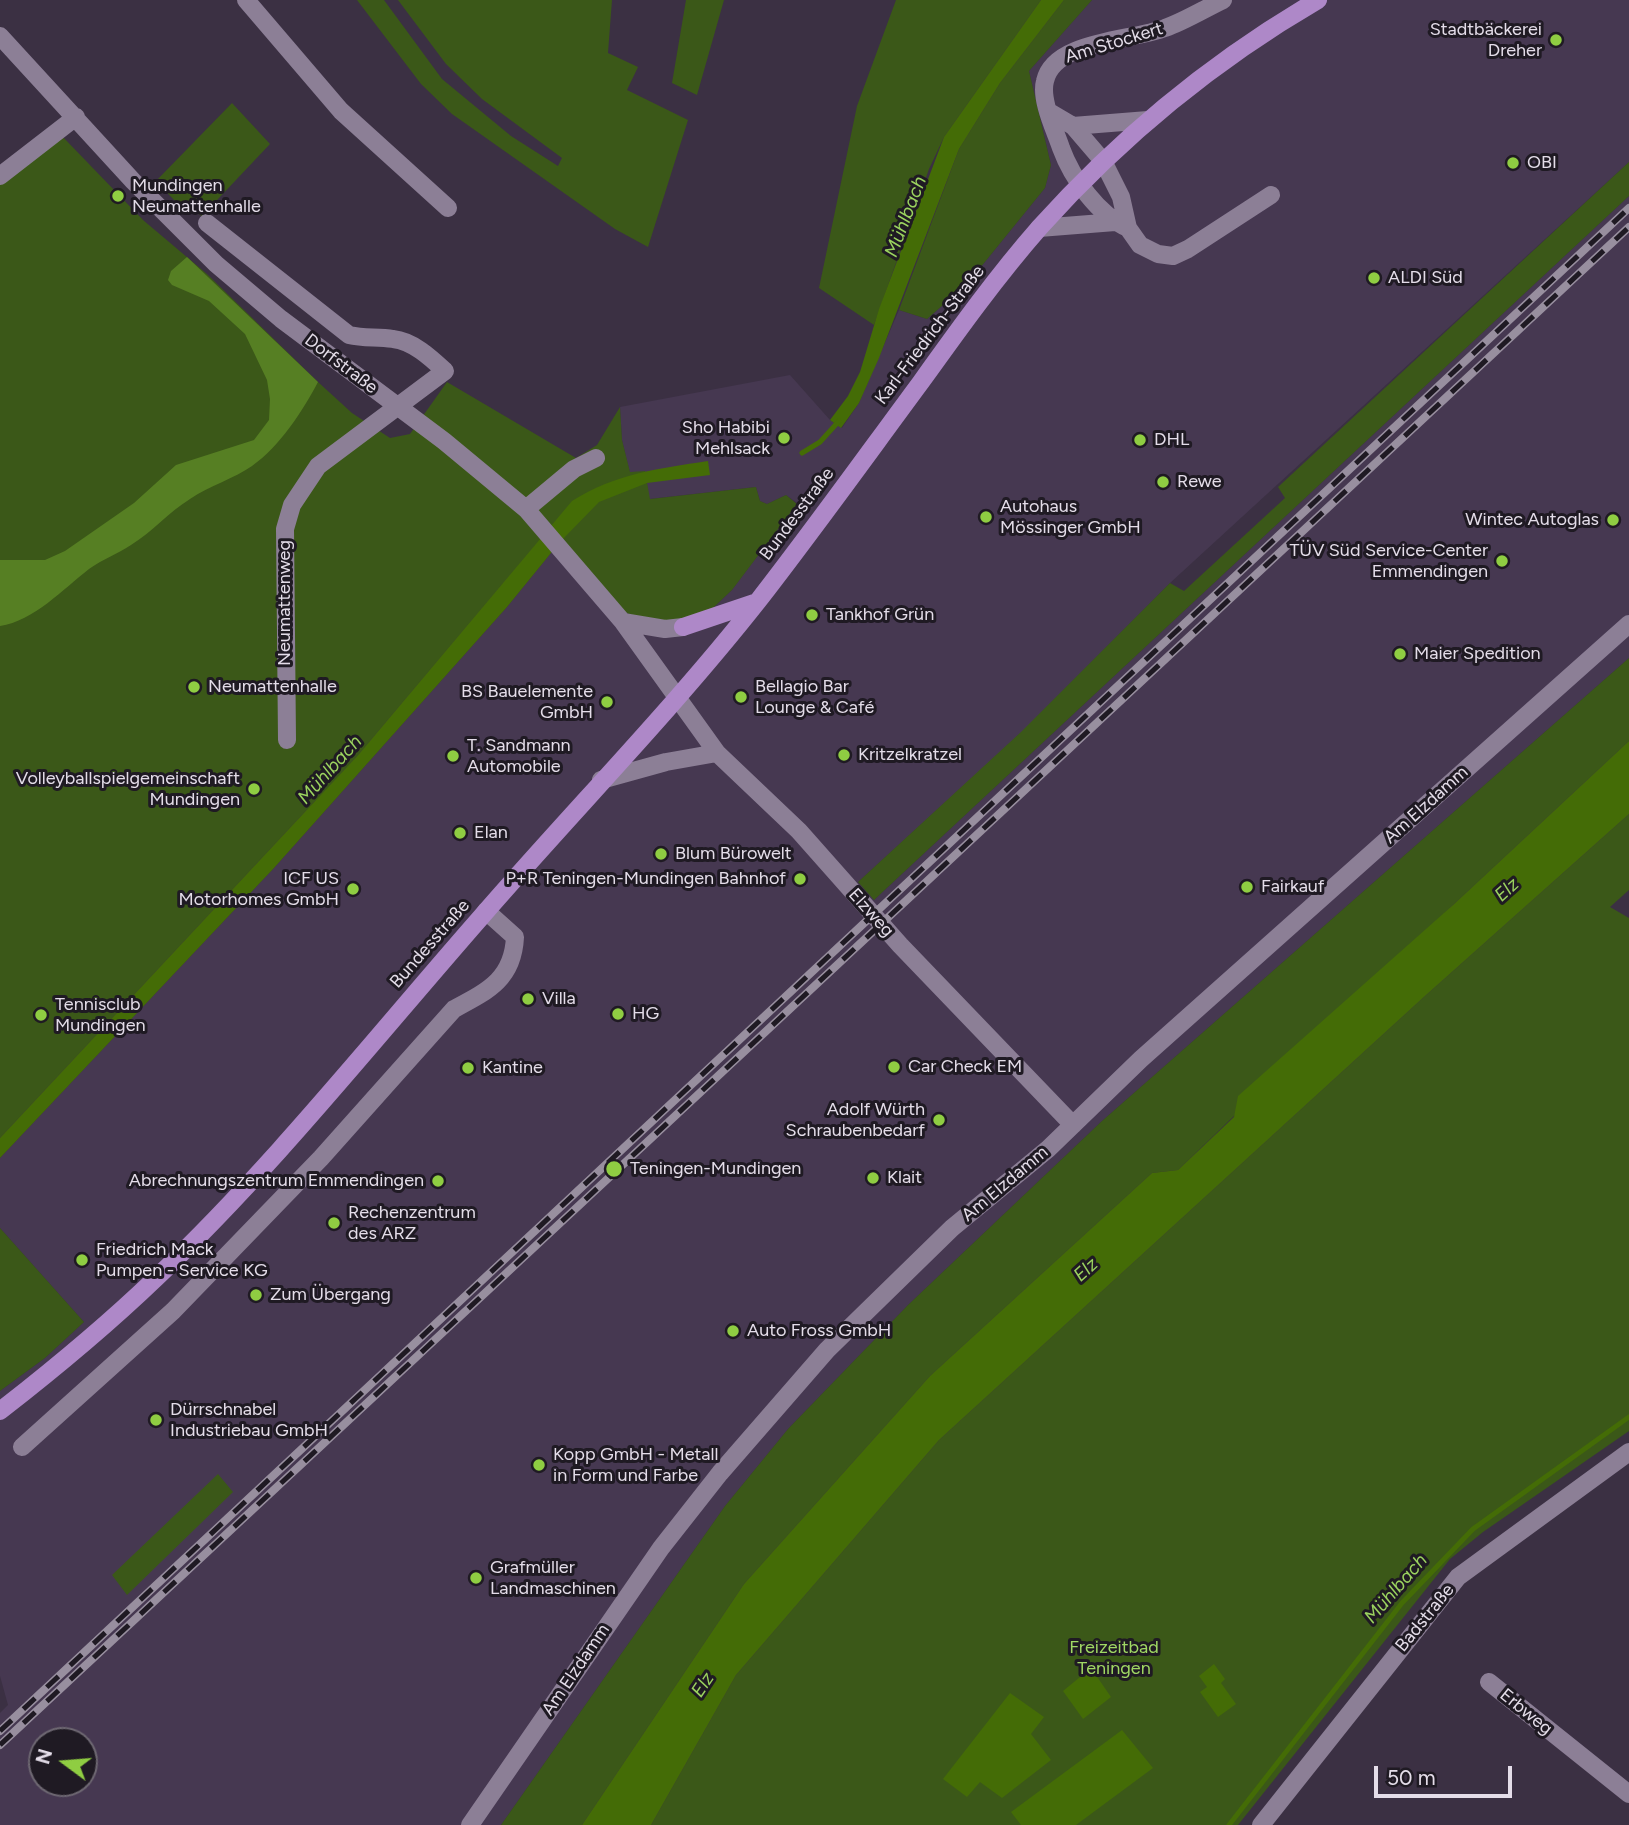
<!DOCTYPE html>
<meta charset="utf-8">
<style>
body{margin:0}
#map{position:relative;width:1629px;height:1825px;overflow:hidden;background:#3b3043;font-family:Figtree,sans-serif}
canvas{display:block}
.north{position:absolute;left:28px;top:1727px;width:70px;height:70px;box-sizing:border-box;background:#1f1a23;border:2px solid #6e6872;border-radius:50%;rotate:286deg;font-size:19px;font-weight:700;line-height:28px;text-align:center;color:#e4dde9}
.north::after{content:'';display:block;margin:auto;width:24px;height:32px;background:#8fcd42;clip-path:polygon(50% 0,100% 100%,50% 72%,0 100%)}
.scale{position:absolute;left:1374px;top:1766px;width:138px;height:32px;box-sizing:border-box;border:4px solid #e4dde9;border-top:0;padding-left:9px;font-size:21px;line-height:24px;white-space:nowrap;color:#e4dde9;-webkit-text-stroke:5px #1f1a23;paint-order:stroke}
</style>
<div id="map">
<canvas width="1629" height="1825"></canvas>
<div class="north">N</div>
<div class="scale">50 m</div>
</div>
<script>
const ctx = document.querySelector('canvas').getContext('2d');
ctx.lineJoin = 'round';
function paint(path, color) { ctx.fillStyle = color; ctx.fill(path, 'evenodd'); }
function stroke(path, color, width, dash) { ctx.strokeStyle = color; ctx.lineWidth = width; ctx.lineCap = dash ? 'butt' : 'round'; ctx.setLineDash(dash || []); ctx.stroke(path); }
function write(font, color, halo, rows, align = 'center') {
  ctx.font = font + ' Figtree,sans-serif'; ctx.lineWidth = 6; ctx.setLineDash([]); ctx.textBaseline = 'middle'; ctx.strokeStyle = halo; ctx.fillStyle = color; for (const [text, x, y, turn = 0] of rows) {
    ctx.save(); ctx.translate(x, y); ctx.rotate((+turn || 0) * Math.PI / 180); ctx.textAlign = isNaN(turn) ? turn : align; if (halo) ctx.strokeText(text, 0, 0); ctx.fillText(text, 0, 0); ctx.restore();
  }
}
paint(new Path2D(`
 M1092,0H1629V162L1170,583L1022,732L858,882L874,900L1629,196V658L1102,1121L908,1305L788,1429L725,1506L501,1825H0V1713L8,1705L0,1676V1391L45,1358L84,1322L0,1228V1158L274,868L507,607L560,542L714,607L732,590L797,503L786,495L767,504L760,501L756,487L649,499L630,473L622,440L620,407L790,375L830,420L842,428L859,403L899,310L927,319L967,284L1045,188L1051,165L1029,71ZM42,1741H84V1783H42Z`), '#463851');
paint(new Path2D(`
 M357,0H384L442,79L511,136L558,166L562,158L482,99L446,64L398,0H612L608,53L638,67L627,90L688,120L648,247L615,229L452,114L421,84Z
 M686,0H724L697,95L672,83Z
 M896,0H1041L944,137L929,169L874,325L819,288L857,106Z
 M1064,0H1092L1029,71L1051,165L1045,188L967,284L927,319L899,310L959,149L1000,83Z
 M232,103L270,144L202,216L174,200L156,181Z
 M61,135L143,220L207,274L318,382L352,413L390,438L410,434L447,382L576,458L597,445L620,407L622,440L630,472L645,471L650,499L756,487L760,501L767,504L786,495L797,504L732,590L714,607L693,620H641L625,612L548,530L359,754L0,1138V183Z
 M1629,162V196L874,900L858,882L1021,732L1170,583L1184,591L1285,498L1278,487Z
 M1629,658V741L1453,905L1178,1170L1152,1173L930,1376L744,1584L582,1825H501L725,1506L788,1429L908,1305L1102,1121Z
 M1629,814V890L1610,907L1629,918V1431L1483,1532L1450,1559L1238,1825H651L736,1675L939,1440L1425,996Z
 M0,1228L84,1322L45,1358L0,1391Z
 M218,1474L233,1492L127,1595L112,1575Z`), '#3b5818');
paint(new Path2D(`
 M187,257L318,382C302,412 280,446 252,466C235,478 209,486 190,499C169,512 152,532 131,545C117,554 103,559 89,569C63,589 34,621 0,626V560H45L65,551L134,503L176,465L254,440L269,420L270,399L267,380L245,334L209,301L172,285L168,280L171,271Z`), '#567f23');
paint(new Path2D(`
 M1041,0H1064L1000,83L959,149L879,358L859,403L841,428L830,420L848,396L860,372L879,309L944,137Z
 M708,461L710,475L647,483L599,502L560,542L507,607L274,868L0,1158V1138L359,754L572,501C617,473 657,469 708,461Z
 M1629,741V814L1425,996L939,1440L736,1675L651,1825H582L744,1584L930,1376L1152,1173L1178,1170L1234,1117L1238,1096L1453,905Z
 M1214,1664L1225,1679L1221,1683L1236,1704L1218,1717L1200,1692L1207,1687L1199,1676Z
 M1091,1668L1111,1697L1083,1719L1063,1691Z
 M1010,1693L1044,1717L1031,1734L1051,1760L1002,1798L980,1782L967,1797L943,1779Z
 M1122,1730L1153,1768L1076,1825H1021L1011,1812Z`), '#446c06');
stroke(new Path2D(`
 M802,453L820,442L839,421
 M1229,1825L1402,1603L1473,1529L1629,1417`), '#446c06', 5);
stroke(new Path2D(`
 M246,0L341,111L448,208
 M0,36L133,181L216,264L281,319L444,441L526,509L623,622L717,753L799,831L900,945L1073,1125
 M1051,113L1073,126L1103,161L1121,197L1128,228L1140,245L1158,254L1173,256L1188,249L1271,195
 M1073,126L1148,120
 M0,176L76,117
 M207,223L349,335C365,339 378,336 393,339C413,341 431,358 445,371L318,466L292,505L285,529L287,740
 M1039,228L1115,222
 M1128,228C1098,215 1072,178 1061,148C1055,130 1040,100 1045,81C1054,40 1132,41 1165,28C1185,21 1204,9 1223,0
 M526,509L574,469L596,458
 M623,622L665,629L683,627
 M601,780L666,762L717,753
 M22,1447L173,1311L321,1158L454,1009C488,991 513,979 515,937L486,911
 M1489,1682L1629,1794
 M470,1825L661,1548L720,1473L827,1350L952,1228L1048,1149L1141,1059L1629,624
 M1261,1825L1458,1577L1629,1452`), '#8c7f96', 18);
stroke(new Path2D(`
 M683,627L757,602
 M0,1411C54,1369 106,1326 156,1278C273,1167 375,1038 482,916C573,811 672,710 758,601C814,529 867,455 921,382C959,329 997,276 1040,227C1121,137 1213,61 1318,0`), '#ae88c8', 18);
const rail = new Path2D(`
 M0,1731L1629,208
 M0,1745L1629,227`);
stroke(rail, '#988f9f', 8);
stroke(rail, '#1f1a23', 5, [16]);
for (const [x, y, r, color] of [
 [1556,40,7,"#8fcd42"],
 [1513,163,7,"#8fcd42"],
 [118,196,7,"#8fcd42"],
 [1374,278,7,"#8fcd42"],
 [784,438,7,"#8fcd42"],
 [1140,440,7,"#8fcd42"],
 [1163,482,7,"#8fcd42"],
 [986,517,7,"#8fcd42"],
 [1613,520,7,"#8fcd42"],
 [1502,561,7,"#8fcd42"],
 [812,615,7,"#8fcd42"],
 [1400,654,7,"#8fcd42"],
 [194,687,7,"#8fcd42"],
 [741,697,7,"#8fcd42"],
 [607,702,7,"#8fcd42"],
 [844,755,7,"#8fcd42"],
 [453,756,7,"#8fcd42"],
 [254,789,7,"#8fcd42"],
 [460,833,7,"#8fcd42"],
 [661,854,7,"#8fcd42"],
 [800,879,7,"#8fcd42"],
 [1247,887,7,"#8fcd42"],
 [353,889,7,"#8fcd42"],
 [528,999,7,"#8fcd42"],
 [618,1014,7,"#8fcd42"],
 [41,1015,7,"#8fcd42"],
 [894,1067,7,"#8fcd42"],
 [468,1068,7,"#8fcd42"],
 [939,1120,7,"#8fcd42"],
 [614,1169,9,"#8fcd42"],
 [873,1178,7,"#8fcd42"],
 [438,1181,7,"#8fcd42"],
 [334,1223,7,"#8fcd42"],
 [82,1260,7,"#8fcd42"],
 [256,1295,7,"#8fcd42"],
 [733,1331,7,"#8fcd42"],
 [156,1420,7,"#8fcd42"],
 [539,1465,7,"#8fcd42"],
 [476,1578,7,"#8fcd42"]
]) { const dot = new Path2D(); dot.arc(x, y, r, 0, 2 * Math.PI); ctx.fillStyle = color; ctx.fill(dot); stroke(dot, '#1f1a23', 2.5); }
write('18px', '#e4dde9', '#1f1a23', [
 ["Stadtbäckerei",1542,30,"right"],
 ["Dreher",1542,51,"right"],
 ["OBI",1527,163],
 ["Mundingen",132,186],
 ["Neumattenhalle",132,207],
 ["ALDI Süd",1388,278],
 ["Sho Habibi",770,428,"right"],
 ["Mehlsack",770,449,"right"],
 ["DHL",1154,440],
 ["Rewe",1177,482],
 ["Autohaus",1000,507],
 ["Mössinger GmbH",1000,528],
 ["Wintec Autoglas",1599,520,"right"],
 ["TÜV Süd Service-Center",1488,551,"right"],
 ["Emmendingen",1488,572,"right"],
 ["Tankhof Grün",826,615],
 ["Maier Spedition",1414,654],
 ["Neumattenhalle",208,687],
 ["Bellagio Bar",755,687],
 ["Lounge & Café",755,708],
 ["BS Bauelemente",593,692,"right"],
 ["GmbH",593,713,"right"],
 ["T. Sandmann",467,746],
 ["Automobile",467,767],
 ["Kritzelkratzel",858,755],
 ["Volleyballspielgemeinschaft",240,779,"right"],
 ["Mundingen",240,800,"right"],
 ["Elan",474,833],
 ["Blum Bürowelt",675,854],
 ["ICF US",339,879,"right"],
 ["Motorhomes GmbH",339,900,"right"],
 ["P+R Teningen-Mundingen Bahnhof",786,879,"right"],
 ["Fairkauf",1261,887],
 ["Villa",542,999],
 ["Tennisclub",55,1005],
 ["Mundingen",55,1026],
 ["HG",632,1014],
 ["Car Check EM",908,1067],
 ["Kantine",482,1068],
 ["Adolf Würth",925,1110,"right"],
 ["Schraubenbedarf",925,1131,"right"],
 ["Teningen-Mundingen",630,1169],
 ["Klait",887,1178],
 ["Abrechnungszentrum Emmendingen",424,1181,"right"],
 ["Rechenzentrum",348,1213],
 ["des ARZ",348,1234],
 ["Friedrich Mack",96,1250],
 ["Pumpen - Service KG",96,1271],
 ["Zum Übergang",270,1295],
 ["Auto Fross GmbH",747,1331],
 ["Dürrschnabel",170,1410],
 ["Industriebau GmbH",170,1431],
 ["Kopp GmbH - Metall",553,1455],
 ["in Form und Farbe",553,1476],
 ["Grafmüller",490,1568],
 ["Landmaschinen",490,1589]
], 'left');
write('18px', '#e4dde9', '#1f1a23', [
 ["Am Stockert",1114,43,-17],
 ["Karl-Friedrich-Straße",930,335,-53],
 ["Dorfstraße",341,364,37],
 ["Bundesstraße",797,514,-53],
 ["Neumattenweg",285,603,-90],
 ["Am Elzdamm",1426,805,-42],
 ["Elzweg",871,913,48],
 ["Bundesstraße",430,944,-49],
 ["Am Elzdamm",1005,1184,-40],
 ["Badstraße",1425,1618,-51],
 ["Am Elzdamm",576,1670,-56],
 ["Erbweg",1526,1712,39]
]);
write('18px', '#a0d864', '#1f1a23', [
 ["Freizeitbad",1114,1648],
 ["Teningen",1114,1669]
]);
write('italic 19px', '#9bd35f', '#1f1a23', [
 ["Mühlbach",906,217,-69],
 ["Mühlbach",330,770,-48],
 ["Elz",1507,890,-42],
 ["Elz",1086,1270,-42],
 ["Mühlbach",1396,1589,-49],
 ["Elz",703,1685,-56]
]);
</script>
